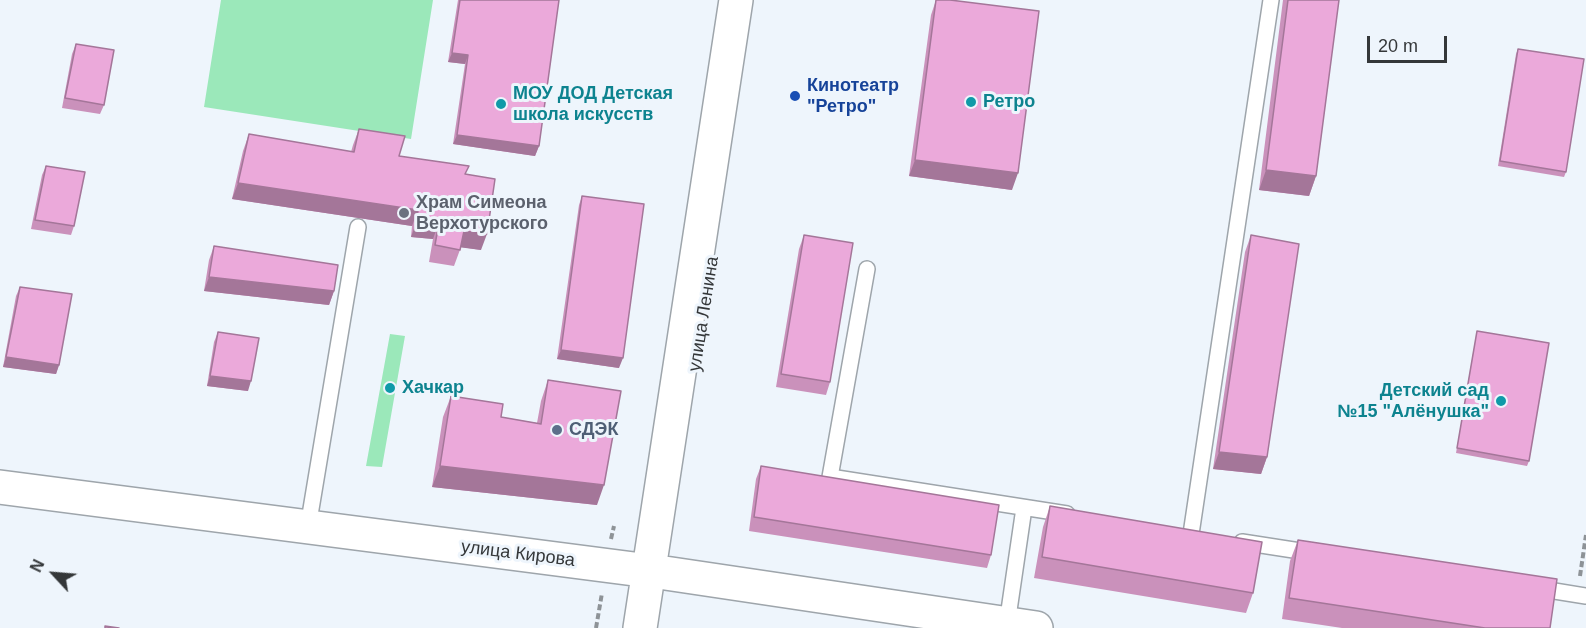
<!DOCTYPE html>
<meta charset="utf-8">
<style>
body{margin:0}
#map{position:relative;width:1586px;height:628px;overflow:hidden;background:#eef5fc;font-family:Arial,sans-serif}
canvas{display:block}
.north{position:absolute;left:24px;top:544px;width:60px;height:60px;-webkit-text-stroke:4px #eef5fc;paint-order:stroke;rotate:296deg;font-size:16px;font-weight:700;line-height:24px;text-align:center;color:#343739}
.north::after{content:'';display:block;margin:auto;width:21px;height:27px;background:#343739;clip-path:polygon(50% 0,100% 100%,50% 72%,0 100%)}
.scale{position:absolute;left:1367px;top:36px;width:80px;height:27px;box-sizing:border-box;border:3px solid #343739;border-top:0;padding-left:8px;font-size:18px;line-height:21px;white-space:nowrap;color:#343739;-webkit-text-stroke:4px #eef5fc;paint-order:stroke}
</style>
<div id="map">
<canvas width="1586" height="628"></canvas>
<div class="north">N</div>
<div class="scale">20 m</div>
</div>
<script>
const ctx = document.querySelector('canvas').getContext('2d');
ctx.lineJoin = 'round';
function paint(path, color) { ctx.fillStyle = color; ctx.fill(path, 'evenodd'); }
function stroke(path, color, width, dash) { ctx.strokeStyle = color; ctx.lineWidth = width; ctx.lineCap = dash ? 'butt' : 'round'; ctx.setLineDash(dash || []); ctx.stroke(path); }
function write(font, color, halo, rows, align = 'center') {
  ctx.font = font + ' Arial,sans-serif'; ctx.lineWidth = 6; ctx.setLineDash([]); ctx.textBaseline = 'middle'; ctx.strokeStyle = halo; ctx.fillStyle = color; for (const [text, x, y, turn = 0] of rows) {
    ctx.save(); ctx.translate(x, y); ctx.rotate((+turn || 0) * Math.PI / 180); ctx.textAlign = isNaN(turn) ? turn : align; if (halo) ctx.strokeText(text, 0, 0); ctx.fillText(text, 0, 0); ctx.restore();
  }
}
paint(new Path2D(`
 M221,0H433L411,139L204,107Z
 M390,334L405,336L382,467L366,466Z`), '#9be8ba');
const lane = new Path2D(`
 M867,269L830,477L1067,514
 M308,527L358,227
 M1191,534L1271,0
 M1242,542L1313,553
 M1536,588L1586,596
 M1007,624L1024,508`);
const secondary = new Path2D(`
 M0,487L665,573L1036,628
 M640,628L736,0`);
stroke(lane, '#9ea5ab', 18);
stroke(secondary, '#9ea5ab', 36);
stroke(new Path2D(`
 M611,539L614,526
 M1580,576L1586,535
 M596,628L602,593`), '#8e9397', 4, [6, 3]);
stroke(lane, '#fff', 15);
stroke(secondary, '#fff', 33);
paint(new Path2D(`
 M458,0H559L539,146L535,156L453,144L465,64L448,62Z
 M936,0L1012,190L909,176L931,15Z
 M1283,0H1339L1316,176L1309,196L1259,190Z
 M76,44L104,105L100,114L62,108L72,54Z
 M1518,49L1566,172L1564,177L1498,166L1516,54Z
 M359,129L399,156L466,174L481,250L461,247L454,266L429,262L433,239L411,237L412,226L232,199L243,151L249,134L351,152L353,145Z
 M46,166L74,226L71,235L31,229L42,175Z
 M582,196L619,368L557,359L579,205Z
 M804,235L830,382L826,395L776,387L799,249Z
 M1251,235L1267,457L1261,474L1213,469L1245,252Z
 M214,246L334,291L329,305L204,291L209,260Z
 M20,287L59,365L56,374L3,367L16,296Z
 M1477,331L1529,461L1527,466L1456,453L1476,336Z
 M218,332L248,391L207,386L214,342Z
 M548,380L597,505L432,487L443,417L451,396L501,417L537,423L541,401Z
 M761,466L991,555L987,568L749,531L756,479Z
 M1050,506L1253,593L1246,613L1034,578L1043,527Z
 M1298,540L1550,628H1342L1282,619L1290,561Z`), '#ca91bb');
paint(new Path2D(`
 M452,53L468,55L465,64L448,62Z
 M457,135L539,146L535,156L453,144Z
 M915,160L1018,173L1012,190L909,176Z
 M1266,170L1316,176L1309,196L1259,190Z
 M238,183L418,210L412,226L232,199Z
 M417,220L439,222L433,239L411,237Z
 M464,231L487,234L481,250L458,247Z
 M209,277L334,291L329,305L204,291Z
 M561,350L623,358L619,368L557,359Z
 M6,357L59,365L56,374L3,367Z
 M210,376L251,381L248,391L207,386Z
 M1219,452L1267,457L1261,474L1213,469Z
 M440,466L604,485L597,505L432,487Z`), '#a47699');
const building = new Path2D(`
 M460,0H559L539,146L457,135L468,55L452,53Z
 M936,0H950L1039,11L1018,173L915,160Z
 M1288,0H1339L1316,176L1266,170Z
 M76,44L114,50L104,105L65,98Z
 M1518,49L1584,59L1566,172L1500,161Z
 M359,129L405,136L399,156L469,166L465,174L495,179L487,234L464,231L460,250L435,245L439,222L417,220L418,210L238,183L249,134L354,152Z
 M46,166L85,172L74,226L35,220Z
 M582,196L644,204L623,358L561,350Z
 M804,235L853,243L830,382L781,374Z
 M1251,235L1299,244L1267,457L1219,452Z
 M214,246L338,265L334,291L209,277Z
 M20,287L72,294L59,365L6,357Z
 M1477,331L1549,343L1529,461L1457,448Z
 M218,332L259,338L251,381L210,376Z
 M548,380L621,391L604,485L440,466L451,396L503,404L501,417L541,424Z
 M761,466L999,505L991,555L754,517Z
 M1050,506L1262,542L1253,593L1042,557Z
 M1298,540L1557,579L1550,628H1485L1289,598Z
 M105,626L119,628H105Z`);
paint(building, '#eba9da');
stroke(building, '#a47699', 1.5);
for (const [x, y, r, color] of [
 [795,96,6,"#1a4fb4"],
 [971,102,6,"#0f9aa8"],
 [501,104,6,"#0f9aa8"],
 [404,213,6,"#6b7280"],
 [390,388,6,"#0f9aa8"],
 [1501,401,6,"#0f9aa8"],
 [557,430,6,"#5c6f8a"]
]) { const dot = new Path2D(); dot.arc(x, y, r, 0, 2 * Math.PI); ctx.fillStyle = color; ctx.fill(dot); stroke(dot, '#eef5fc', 2); }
write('bold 18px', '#164399', '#eef5fc', [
 ["Кинотеатр",807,86],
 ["\"Ретро\"",807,107]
], 'left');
write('bold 18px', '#0d838f', '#eef5fc', [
 ["МОУ ДОД Детская",513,94],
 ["школа искусств",513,115],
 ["Ретро",983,102],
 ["Хачкар",402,388],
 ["Детский сад",1489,391,"right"],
 ["№15 \"Алёнушка\"",1489,412,"right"]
], 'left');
write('bold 18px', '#5b616d', '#eef5fc', [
 ["Храм Симеона",416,203],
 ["Верхотурского",416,224]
], 'left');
write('18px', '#343739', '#eef5fc', [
 ["улица Ленина",704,314,-81],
 ["улица Кирова",518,554,7]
]);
write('bold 18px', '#4e5e75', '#eef5fc', [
 ["СДЭК",569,430]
], 'left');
</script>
